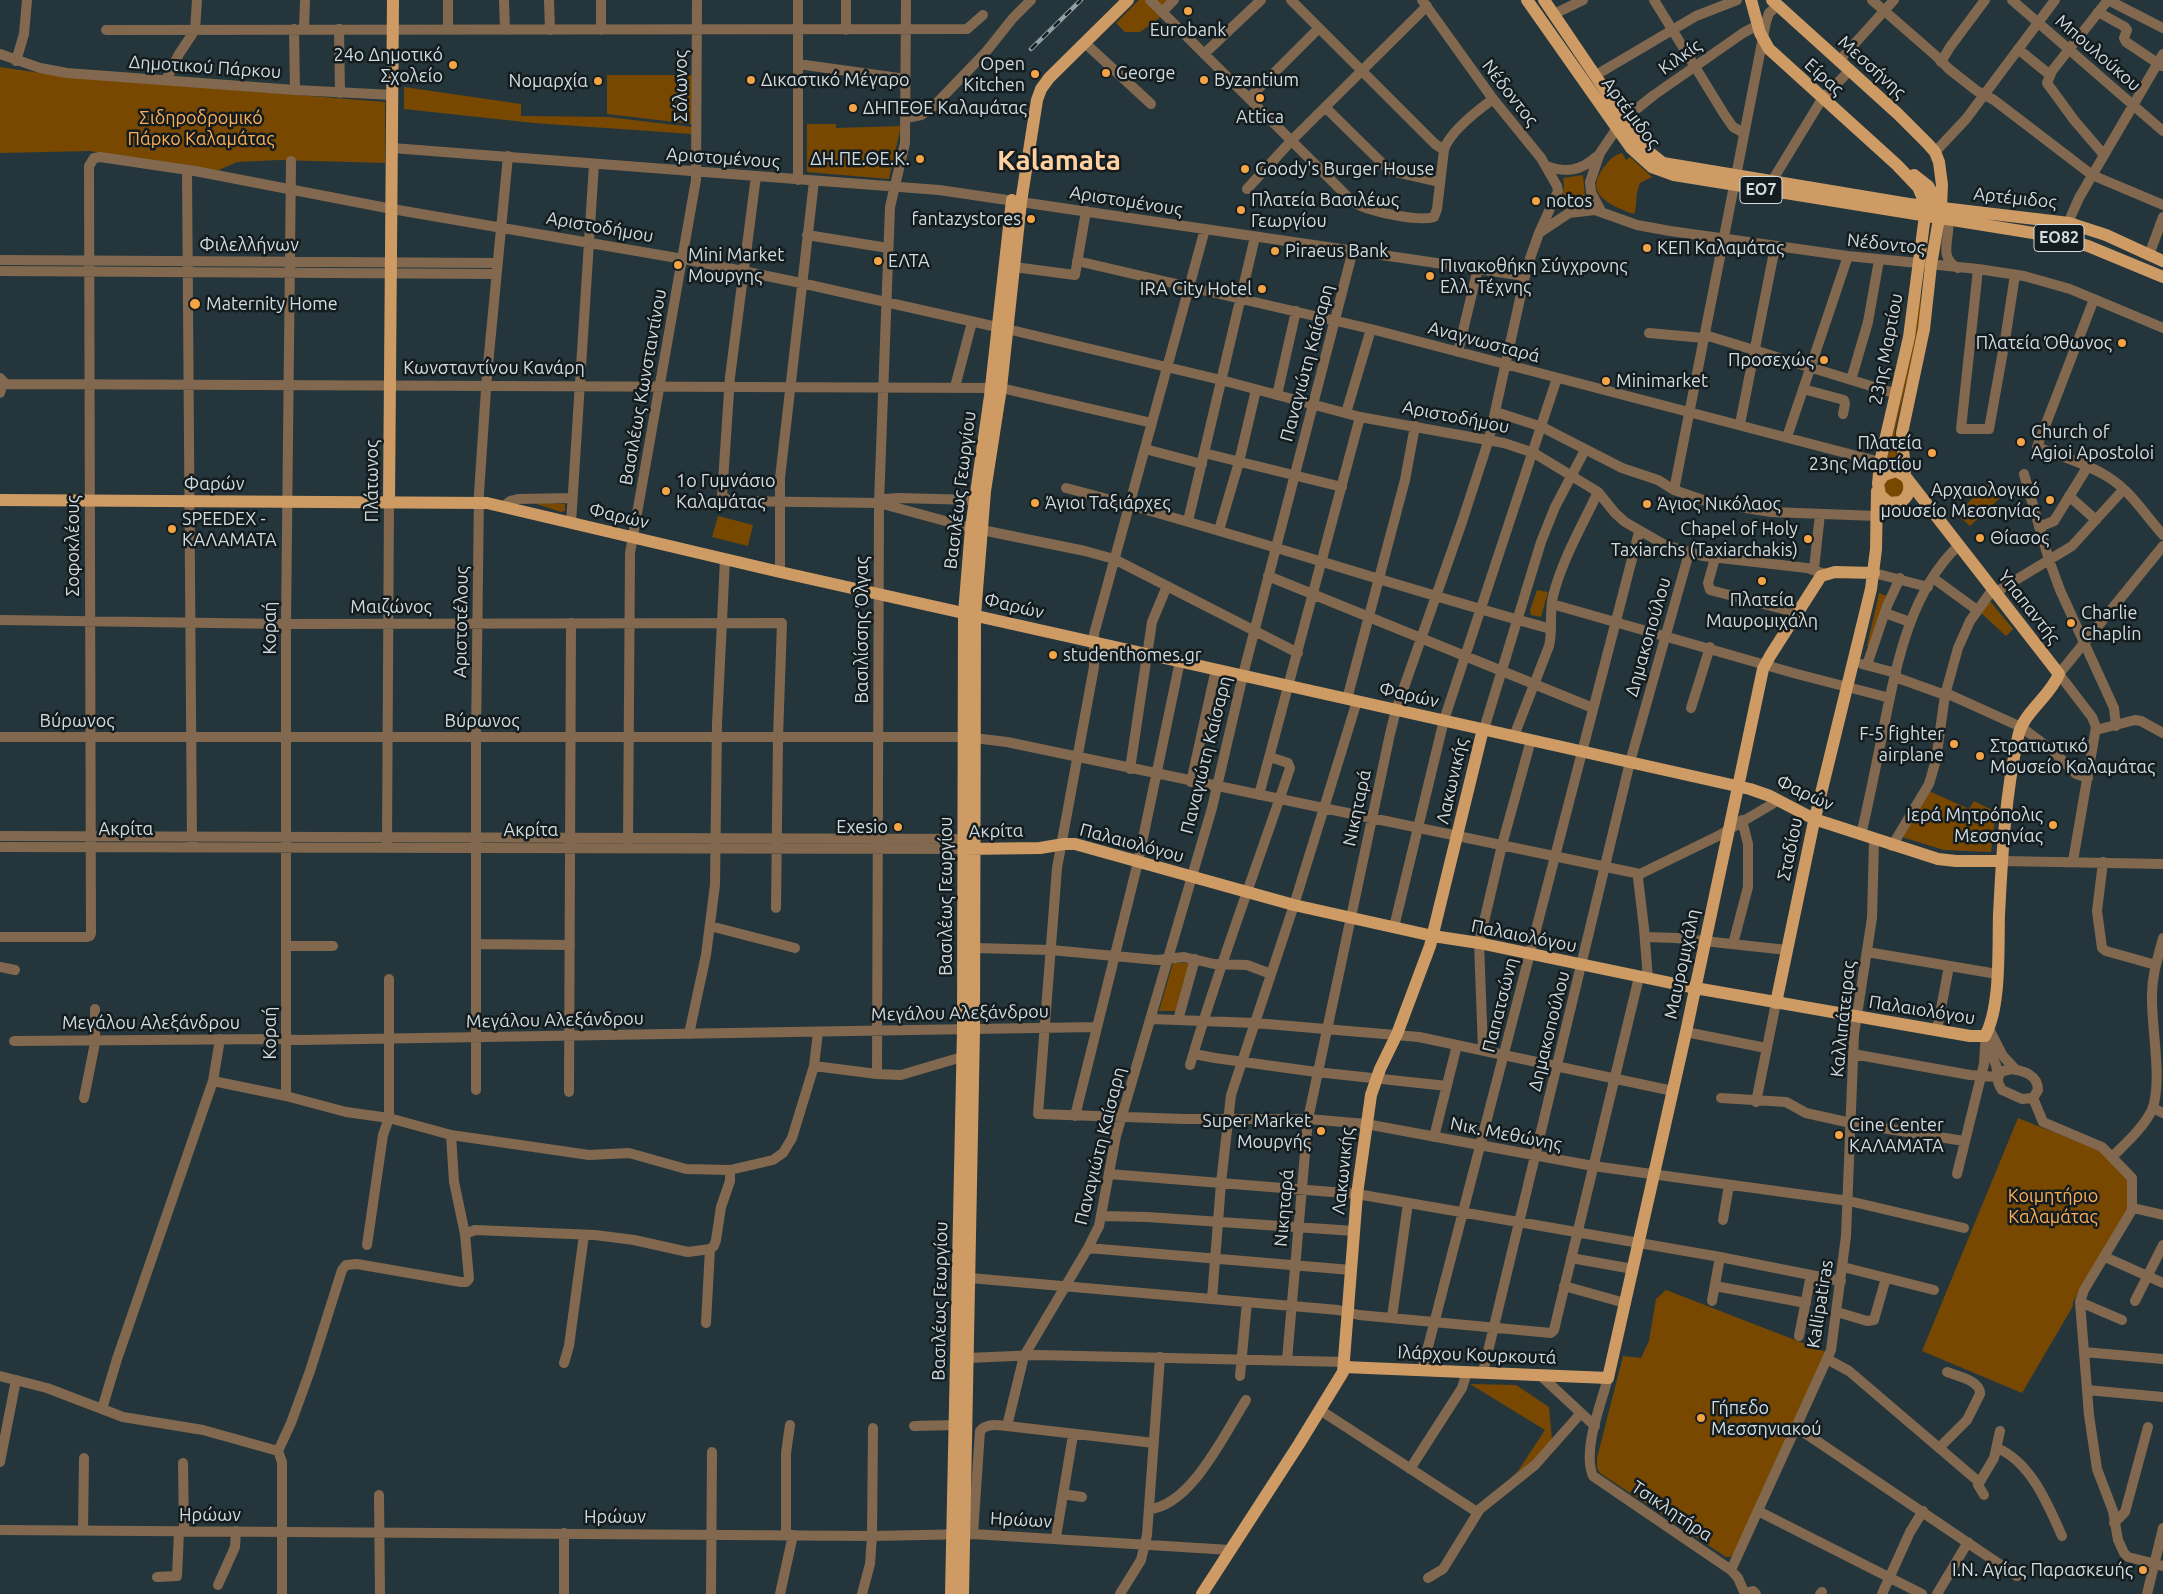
<!DOCTYPE html>
<meta charset="utf-8">
<style>
body{margin:0}
canvas{display:block;background:#24363c}
</style>
<canvas width="2163" height="1594"></canvas>
<script>
const ctx = document.querySelector('canvas').getContext('2d');
ctx.lineJoin = 'round';
function paint(path, color) { ctx.fillStyle = color; ctx.fill(path, 'evenodd'); }
function stroke(path, color, width, dash) { ctx.strokeStyle = color; ctx.lineWidth = width; ctx.lineCap = dash ? 'butt' : 'round'; ctx.setLineDash(dash || []); ctx.stroke(path); }
function write(font, color, halo, rows, align = 'center') {
  ctx.font = font + ' Ubuntu,sans-serif'; ctx.lineWidth = 5; ctx.setLineDash([]); ctx.textBaseline = 'middle'; ctx.strokeStyle = halo; ctx.fillStyle = color; for (const [text, x, y, turn = 0] of rows) {
    ctx.save(); ctx.translate(x, y); ctx.rotate((+turn || 0) * Math.PI / 180); ctx.textAlign = isNaN(turn) ? turn : align; if (halo) ctx.strokeText(text, 0, 0); ctx.fillText(text, 0, 0); ctx.restore();
  }
}
paint(new Path2D(`
 M1139,0H1177L1158,19L1140,32H1125L1116,23Z
 M0,67L60,76L385,102V163L279,160L237,162L212,173L90,151L0,153Z
 M607,75H692V124L607,114Z
 M404,87L521,104V116L608,117L692,127V134L534,123L404,109Z
 M807,124H836V128L901,126L889,179L807,172Z
 M1622,153L1626,160L1630,157L1652,177L1640,183C1634,197 1638,205 1634,214C1612,206 1582,195 1604,167C1609,161 1613,155 1622,153Z
 M1583,175L1585,197L1573,196L1562,203L1564,185L1563,178Z
 M1921,284L1920,324L1895,431L1898,469L1885,468L1911,348Z
 M1884 487a10 10 0 1 1 20 0a10 10 0 1 1-20 0Z
 M1990,481L2001,497L1970,526L1957,514Z
 M530,502L565,504V511L561,512Z
 M718,516L753,525L748,546L712,537Z
 M1537,590L1548,592L1541,617L1531,615L1530,610Z
 M1879,593L1887,596L1870,647L1867,646Z
 M1989,600L2013,629L2006,636L1980,612Z
 M1929,791L1969,809L1974,801L1996,812L1991,852L1944,850L1902,837Z
 M1173,963H1190L1176,1011H1159Z
 M2018,1118L2101,1151L2129,1180L2127,1210L2073,1302V1306L2022,1393L1922,1351Z
 M1666,1290L1826,1352L1735,1552L1730,1557H1726L1600,1473L1597,1468V1458L1623,1356L1641,1358L1649,1341L1656,1299Z
 M1470,1384L1516,1385L1549,1407L1552,1441L1524,1470L1511,1478L1518,1471L1545,1430Z`), '#784800');
stroke(new Path2D(`
 M504,0L505,30
 M549,0L550,30
 M1150,0L1352,201C1365,211 1418,222 1434,217L1437,209L1444,150C1449,132 1478,110 1493,99
 M1291,0L1435,144L1444,150
 M1654,0L1724,114L1733,127L1744,133
 M1872,0L1935,55L1949,69L1977,91L1994,100L2092,175L2163,205
 M2012,0L2163,131
 M2108,0L2163,28
 M1162,12L1174,0
 M2098,12L2125,27L2127,30L2124,38L2126,42L2162,66
 M1554,14L1583,0
 M294,29L295,90
 M304,29L305,0
 M339,29L340,93
 M106,30L967,29L983,15
 M448,30V0
 M601,30V0
 M846,30V0
 M1085,43L1151,104
 M2018,49L2050,75
 M0,54L40,68L67,73L295,90L393,95
 M1204,54L1261,0
 M16,61L24,34L27,0
 M1839,61L1894,0
 M1941,62L1950,47L1985,0
 M798,64L906,79
 M1596,75L1696,16L1737,0
 M166,80L179,54L195,30L197,0
 M1249,98L1319,28
 M1325,107L1386,167L1396,172L1440,182
 M906,118L921,115L933,107L985,53L1013,18L1031,0
 M392,148L939,190L1525,276
 M1935,152L1966,119L2055,0
 M2104,155L2074,120L2047,83L2052,71L2108,0
 M1546,166C1565,173 1581,171 1596,157
 M187,170L192,844
 M756,176L730,377L722,496L730,501L879,503L971,528
 M1736,176L1766,22L1769,13L1777,6
 M798,180V0
 M1772,181L1822,99L1850,70
 M1247,189L1292,140L1427,6
 M1601,211L1591,192L1590,182L1600,153L1617,128L1624,119L1654,95L1743,33L1758,25
 M1945,214C1956,231 1934,256 1958,268
 M1205,229L1094,634V667L1057,868L1038,1114L1184,1119H1308L1366,1124L1593,1166L1849,1201L1964,1228
 M1539,233L1569,213L1595,210L1637,225L1670,231L1848,256L1978,269L2024,276L2070,289L2163,328
 M807,235L888,248
 M2066,239L2071,216L2079,198L2163,54
 M2149,255L2163,217
 M0,260L497,263
 M1077,261L1371,329L1880,462
 M1014,267L1075,275L1086,211
 M1978,269L1961,429H1989L2005,340L2015,275
 M0,271L496,274
 M2094,299L2037,447C2060,456 2086,463 2108,477C2130,490 2146,516 2163,535
 M1007,329L1221,380L1360,417L1504,443L1534,453L1598,492L1615,513L1625,522L1665,545L1703,556L1807,568L1825,574
 M1649,333L1704,338
 M1705,335L1897,394
 M1458,352L1478,268
 M0,378L6,384L991,388
 M1851,380L1868,322L1879,260
 M955,387L972,322
 M1001,388L1152,423
 M1803,389L1844,400L1845,404L1843,414
 M0,393L2,386L6,384
 M1277,395L1296,311
 M1496,412L1542,427L1622,468L1658,480L1674,490L1709,502L1771,512L1877,516
 M1346,413L1371,329
 M1740,424L1775,247
 M1787,437L1848,256
 M1145,449L1202,464
 M1204,453L1342,487
 M2024,474L2049,560L2060,590L2114,708L2116,726
 M1066,488C1229,530 1389,585 1551,629
 M1674,490L1734,186
 M2069,496L2096,520
 M879,503L885,499L898,498L975,500
 M504,506L510,501L518,499L572,498
 M1188,521L1255,237
 M571,523L594,164
 M2039,527L2054,521L2088,466
 M982,530L1085,551L1114,559L1298,653
 M1219,530L1239,462L1256,390
 M1715,558L1708,583L1710,590L1798,613
 M1814,569L1820,514
 M780,572V478L814,181
 M1874,573L1928,587
 M1268,576L1593,708
 M1933,578L1977,610
 M1996,592L2072,546L2123,490
 M1552,604L1797,674L1890,698
 M1885,613L1910,622
 M0,620L286,624L782,623L778,737L776,908
 M1862,664L1896,673
 M1867,665L1887,606L1900,578
 M1895,677L1945,695
 M1946,693L2021,727L2052,750L2076,774L2088,778
 M1347,699L1405,480L1415,426
 M1691,708L1710,647
 M1484,729L1541,542L1555,507L1585,450
 M2096,730L2135,720L2141,721L2163,733
 M1514,736L1549,646C1553,630 1549,613 1553,596C1562,560 1582,526 1598,492
 M0,737H964
 M974,738L1007,742L1640,874
 M1130,769L1152,622L1167,586
 M1191,782L1216,669
 M1259,795L1360,417
 M1861,835C1869,801 1876,766 1883,731C1896,667 1909,593 1958,546
 M0,836L970,839
 M387,844L389,502
 M628,846L630,553L696,180L697,0
 M1892,846L1929,784L1936,760L1945,695L1958,648L1970,621L1993,589
 M0,847L964,849
 M2002,861L2163,864
 M2073,861L2096,727L2092,717L2059,674L2163,546
 M2103,862L2097,911L2102,948L2106,951L2156,965
 M1640,874L1718,836L1779,800
 M1640,874L1638,878L1644,928L1648,979
 M710,926L795,948
 M1394,927L1444,720L1557,378
 M0,937H87L90,936L91,933L89,166L94,158L100,157L195,171L392,209L689,260L801,283L997,327
 M1645,937L1676,938L1787,950
 M476,944L570,945
 M1733,944L1748,887V844L1742,820
 M286,946H333
 M974,948L1051,950L1157,960L1184,957L1214,964L1247,965L1271,974
 M1867,952L1997,974
 M0,967L15,970
 M1151,1019L1255,1023L1419,1037L1673,1091
 M1178,1020L1195,959
 M1989,1029L2003,1056L2016,1070
 M1937,1030L1949,966
 M1686,1032L1766,1048
 M689,1034L706,955L715,885L717,724L725,559
 M14,1041L276,1039L300,1040L1097,1027
 M1483,1050L1479,943L1502,845L1531,740
 M1194,1054L1215,1058L1316,1072L1447,1086
 M1853,1054L1970,1075L1998,1077L1996,1065L1985,1041
 M1190,1065C1219,965 1257,867 1290,768L1288,763L1270,757
 M814,1066L877,1074L901,1075L962,1057
 M2012,1069C2024,1071 2038,1075 2038,1090L2033,1098L2022,1099L2002,1090C1997,1083 1996,1076 2003,1071Z
 M877,1074L879,503L890,207L905,143L906,0
 M213,1081L286,1096L346,1112L389,1118L451,1135L589,1155L629,1153L686,1169L730,1170L773,1160L783,1153L792,1138L814,1066L818,1032
 M476,1090V737L479,493L487,375L508,156
 M569,1092L571,623
 M286,1096V624L291,161
 M84,1098L95,1043V1009
 M1721,1098L1786,1102L1806,1113L1851,1123L1964,1141
 M2033,1098L2043,1122L2102,1147L2132,1178V1210L2084,1290L2080,1302L2089,1415L2097,1469L2113,1511L2118,1540L2124,1553L2128,1557L2163,1566
 M1756,1102L1776,1003
 M2153,1108L2163,1113
 M1075,1116L1138,862L1180,661
 M1434,1137L1457,1045
 M2112,1157C2126,1143 2143,1128 2152,1110C2163,1081 2151,1027 2152,995C2152,975 2158,957 2163,938
 M1109,1174L1357,1194L1720,1257L1841,1281
 M1957,1174L1984,1064L1985,1046
 M2133,1208L2163,1215
 M1102,1216L1147,1217L1354,1231
 M1723,1220L1729,1185
 M465,1234L475,1230L595,1235L634,1240L688,1252L710,1249L714,1246L716,1240L721,1207L730,1181V1170
 M367,1245L383,1135L389,1118V979
 M1088,1248L1351,1270
 M2105,1257L2163,1283
 M1571,1258L1633,1269
 M1843,1267L1934,1290
 M970,1278L1338,1310L1359,1315L1551,1333L1554,1330L1639,977
 M1564,1286L1625,1303
 M1715,1286L1806,1303
 M1212,1299L1221,1183L1231,1095L1294,905L1357,701
 M1712,1301L1720,1257
 M2135,1301L2163,1245
 M2080,1302L2122,1320
 M1837,1312L1867,1321L1874,1320L1886,1278
 M1392,1317L1408,1203
 M706,1323L710,1249
 M1799,1336L1811,1275
 M2084,1352L2163,1359
 M968,1358L1037,1355L1345,1362
 M1827,1359L1849,1371L1979,1482
 M1287,1360L1308,1119L1390,734L1396,710L1462,522L1489,439L1527,267L1539,233L1558,191L1557,186L1541,158L1493,99L1422,0
 M564,1363L569,1346L584,1235
 M1422,1370L1639,532
 M1483,1372L1630,762L1689,553
 M1540,1375L1595,1426
 M0,1376L47,1388L123,1417L203,1430L278,1451L282,1462V1594
 M1240,1376L1247,1302
 M1608,1378C1601,1404 1582,1451 1593,1476L1731,1570L1738,1578L1745,1594
 M2087,1390L2163,1397
 M102,1409L117,1359L213,1081L220,1039
 M1320,1410L1477,1512
 M914,1426L955,1425
 M1007,1426L1024,1356L1088,1248L1099,1226L1116,1136L1212,808L1243,675L1353,250
 M1796,1427L2017,1576
 M1939,1448L1967,1420L1980,1394C1981,1381 1958,1376 1947,1372
 M1997,1448C2031,1462 2048,1505 2062,1536
 M278,1451L291,1423L310,1371L342,1270L346,1265L357,1264L461,1282H466L469,1279L465,1234L454,1182L451,1135
 M0,1462L16,1380
 M183,1463L184,1531
 M1410,1469L1462,1388L1467,1372
 M1063,1494L1082,1497
 M379,1495L380,1594
 M1984,1495L1978,1485L1994,1458L2000,1431
 M1149,1509C1191,1506 1225,1433 1246,1400
 M1758,1511L1922,1594
 M2114,1523L2125,1512L2148,1427
 M0,1530L872,1536L973,1534L1230,1550
 M83,1530L84,1458
 M973,1534L980,1431C987,1423 997,1425 1007,1426L1154,1443
 M786,1535V1453L790,1425
 M1056,1537L1073,1435
 M1731,1570L1831,1350L1846,1236L1854,1034L1872,918L1874,840
 M157,1577L177,1576L179,1531
 M1428,1578L1443,1569L1480,1509L1535,1465L1581,1413
 M218,1585L235,1547L236,1531
 M1745,1593L1753,1591L1756,1594
 M564,1594V1533
 M711,1594L712,1452
 M780,1594L793,1535
 M862,1594L870,1564L872,1536L873,1428
 M1120,1594L1141,1560L1147,1535L1160,1357
 M1820,1594L1822,1592
 M1882,1594L1910,1532L1923,1511
 M1937,1594L1968,1542
 M2147,1594L2163,1528`), '#81684e', 10);
stroke(new Path2D(`
 M1527,0L1631,148L1652,167L1674,175L2058,237L2088,246L2163,277
 M1544,0L1645,149L1663,163L1909,204L2069,223L2106,235L2163,261
 M1751,0L1760,33L1769,49L1897,165L1918,187L1926,206
 M1772,0L1898,114L1928,144L1935,152L1939,162L1942,185L1941,207L1931,265L1924,329L1902,433L1905,476
 M1914,175L1928,186L1941,207
 M1878,484L1880,462L1909,337L1926,208
 M0,500L487,503L780,572L1750,789L1770,796L1814,819L1938,859L1956,861H2002
 M389,502L393,0
 M964,849L1040,848L1064,844H1075L1294,905L1433,936L1479,943L1695,988L1970,1036H1985C2001,1007 1998,949 1999,915C2002,856 2005,796 2018,737C2023,712 2050,697 2059,674L1905,476L1896,471L1884,475L1878,483L1880,495L1889,503L1900,502C1909,497 1911,489 1908,480
 M1776,1003L1813,826L1871,589L1876,549L1877,491
 M1344,1367L1608,1378L1686,1032L1763,669L1770,656L1821,576L1835,572L1874,573
 M951,1594L963,1030L964,613L971,528L990,396L1012,200
 M963,1594L974,1030L975,615L985,491L1001,388L1021,202L1037,100L1041,89L1049,78L1128,0
 M1202,1594L1299,1444L1343,1372L1357,1194L1371,1095L1380,1069L1397,1034L1430,946L1483,729`), '#cf9b65', 12);
const rail = new Path2D(`
 M1031,49L1081,0`);
stroke(rail, '#929fa4', 4.5);
stroke(rail, '#141c1f', 2.5, [8]);
for (const [x, y, r, color] of [
 [1188,11,5,"#f4a444"],
 [453,65,5,"#f4a444"],
 [1106,73,5,"#f4a444"],
 [1035,74,5,"#f4a444"],
 [751,80,5,"#f4a444"],
 [1204,80,5,"#f4a444"],
 [598,81,5,"#f4a444"],
 [1260,98,5,"#f4a444"],
 [853,108,5,"#f4a444"],
 [920,159,5,"#f4a444"],
 [1245,169,5,"#f4a444"],
 [1536,201,5,"#f4a444"],
 [1241,210,5,"#f4a444"],
 [1031,219,5,"#f4a444"],
 [1647,248,5,"#f4a444"],
 [1275,251,5,"#f4a444"],
 [878,261,5,"#f4a444"],
 [678,265,5,"#f4a444"],
 [1430,276,5,"#f4a444"],
 [1262,289,5,"#f4a444"],
 [195,304,6,"#f4a444"],
 [2122,343,5,"#f4a444"],
 [1824,360,5,"#f4a444"],
 [1606,381,5,"#f4a444"],
 [2021,442,5,"#f4a444"],
 [1932,453,5,"#f4a444"],
 [666,491,5,"#f4a444"],
 [2050,500,5,"#f4a444"],
 [1035,503,5,"#f4a444"],
 [1647,504,5,"#f4a444"],
 [172,529,5,"#f4a444"],
 [1980,538,5,"#f4a444"],
 [1808,539,5,"#f4a444"],
 [1762,581,5,"#f4a444"],
 [2071,623,5,"#f4a444"],
 [1053,655,5,"#f4a444"],
 [1954,744,5,"#f4a444"],
 [1980,756,5,"#f4a444"],
 [2053,825,5,"#f4a444"],
 [898,827,5,"#f4a444"],
 [1321,1131,5,"#f4a444"],
 [1839,1135,5,"#f4a444"],
 [1701,1418,5,"#f4a444"],
 [2143,1570,5,"#f4a444"]
]) { const dot = new Path2D(); dot.arc(x, y, r, 0, 2 * Math.PI); ctx.fillStyle = color; ctx.fill(dot); stroke(dot, '#141c1f', 2); }
for (const [x, y, w] of [
 [1761,190,42],
 [2059,238,50]
]) { const box = new Path2D(); box.roundRect(x - w / 2, y - 13.5, w, 27, 4); ctx.fillStyle = '#141c1f'; ctx.fill(box); stroke(box, '#d1dce0', 1); }
write('bold 16px', '#d1dce0', null, [
 ["ΕΟ7",1761,190],
 ["ΕΟ82",2059,238]
]);
write('18px', '#d1dce0', '#141c1f', [
 ["Eurobank",1188,30,"center"],
 ["24ο Δημοτικό",443,55,"right"],
 ["Σχολείο",443,76,"right"],
 ["Open",1025,64,"right"],
 ["Kitchen",1025,85,"right"],
 ["George",1116,73],
 ["Δικαστικό Μέγαρο",761,80],
 ["Byzantium",1214,80],
 ["Νομαρχία",588,81,"right"],
 ["ΔΗΠΕΘΕ Καλαμάτας",863,108],
 ["Attica",1260,117,"center"],
 ["ΔΗ.ΠΕ.ΘΕ.Κ.",910,159,"right"],
 ["Goody's Burger House",1255,169],
 ["Πλατεία Βασιλέως",1251,200],
 ["Γεωργίου",1251,221],
 ["notos",1546,201],
 ["fantazystores",1021,219,"right"],
 ["ΚΕΠ Καλαμάτας",1657,248],
 ["Piraeus Bank",1285,251],
 ["Mini Market",688,255],
 ["Μουργης",688,276],
 ["ΕΛΤΑ",888,261],
 ["Πινακοθήκη Σύγχρονης",1440,266],
 ["Ελλ. Τέχνης",1440,287],
 ["IRA City Hotel",1252,289,"right"],
 ["Maternity Home",206,304],
 ["Πλατεία Όθωνος",2112,343,"right"],
 ["Προσεχώς",1814,360,"right"],
 ["Minimarket",1616,381],
 ["Church of",2031,432],
 ["Agioi Apostoloi",2031,453],
 ["Πλατεία",1922,443,"right"],
 ["23ης Μαρτίου",1922,464,"right"],
 ["1ο Γυμνάσιο",676,481],
 ["Καλαμάτας",676,502],
 ["Αρχαιολογικό",2040,490,"right"],
 ["μουσείο Μεσσηνίας",2040,511,"right"],
 ["Άγιοι Ταξιάρχες",1045,503],
 ["Άγιος Νικόλαος",1657,504],
 ["SPEEDEX -",182,519],
 ["ΚΑΛΑΜΑΤΑ",182,540],
 ["Chapel of Holy",1798,529,"right"],
 ["Taxiarchs (Taxiarchakis)",1798,550,"right"],
 ["Θίασος",1990,538],
 ["Πλατεία",1762,600,"center"],
 ["Μαυρομιχάλη",1762,621,"center"],
 ["Charlie",2081,613],
 ["Chaplin",2081,634],
 ["studenthomes.gr",1063,655],
 ["F-5 fighter",1944,734,"right"],
 ["airplane",1944,755,"right"],
 ["Στρατιωτικό",1990,746],
 ["Μουσείο Καλαμάτας",1990,767],
 ["Ιερά Μητρόπολις",2043,815,"right"],
 ["Μεσσηνίας",2043,836,"right"],
 ["Exesio",888,827,"right"],
 ["Super Market",1311,1121,"right"],
 ["Μουργής",1311,1142,"right"],
 ["Cine Center",1849,1125],
 ["ΚΑΛΑΜΑΤΑ",1849,1146],
 ["Γήπεδο",1711,1408],
 ["Μεσσηνιακού",1711,1429],
 ["Ι.Ν. Αγίας Παρασκευής",2133,1570,"right"]
], 'left');
write('18px', '#d1dce0', '#141c1f', [
 ["Μπουλούκου",2098,53,41],
 ["Κιλκίς",1680,57,-35],
 ["Δημοτικού Πάρκου",205,67,4],
 ["Μεσσήνης",1872,67,42],
 ["Είρας",1824,77,42],
 ["Σόλωνος",681,86,-90],
 ["Νέδοντος",1510,93,52],
 ["Αρτέμιδος",1631,113,53],
 ["Αριστομένους",723,158,4],
 ["Αρτέμιδος",2015,198,6],
 ["Αριστομένους",1126,201,9],
 ["Αριστοδήμου",600,227,10],
 ["Νέδοντος",1886,244,6],
 ["Φιλελλήνων",249,245],
 ["Αναγνωσταρά",1484,342,15],
 ["23ης Μαρτίου",1886,349,-79],
 ["Παναγιώτη Καίσαρη",1307,363,-75],
 ["Κωνσταντίνου Κανάρη",494,368],
 ["Βασιλέως Κωνσταντίνου",643,387,-80],
 ["Αριστοδήμου",1456,417,11],
 ["Πλάτωνος",372,481,-90],
 ["Φαρών",214,484],
 ["Βασιλέως Γεωργίου",960,490,-83],
 ["Φαρών",619,516,13],
 ["Σοφοκλέους",73,546,-90],
 ["Φαρών",1014,606,13],
 ["Μαιζώνος",391,607],
 ["Υπαπαντής",2029,607,52],
 ["Αριστοτέλους",461,622,-89],
 ["Κοραή",270,628,-90],
 ["Βασιλίσσης Όλγας",862,630,-90],
 ["Δημακοπούλου",1648,637,-74],
 ["Φαρών",1409,695,13],
 ["Βύρωνος",77,721],
 ["Βύρωνος",482,721],
 ["Παναγιώτη Καίσαρη",1206,755,-76],
 ["Λακωνικής",1452,781,-77],
 ["Φαρών",1805,793,25],
 ["Νικηταρά",1357,808,-78],
 ["Ακρίτα",126,829],
 ["Ακρίτα",531,830],
 ["Ακρίτα",996,831,-1],
 ["Παλαιολόγου",1132,843,15],
 ["Σταδίου",1790,849,-78],
 ["Βασιλέως Γεωργίου",946,896,-90],
 ["Παλαιολόγου",1524,936,11],
 ["Μαυρομιχάλη",1682,964,-78],
 ["Παπατσώνη",1500,1005,-76],
 ["Παλαιολόγου",1922,1010,9],
 ["Μεγάλου Αλεξάνδρου",960,1013,-1],
 ["Καλλιπάτειρας",1843,1019,-84],
 ["Μεγάλου Αλεξάνδρου",555,1020,-1],
 ["Μεγάλου Αλεξάνδρου",151,1023],
 ["Δημακοπούλου",1549,1031,-76],
 ["Κοραή",270,1033,-90],
 ["Νικ. Μεθώνης",1506,1134,11],
 ["Παναγιώτη Καίσαρη",1100,1146,-76],
 ["Λακωνικής",1343,1171,-84],
 ["Νικηταρά",1284,1208,-85],
 ["Βασιλέως Γεωργίου",940,1301,-89],
 ["Kallipatiras",1820,1304,-81],
 ["Ιλάρχου Κουρκουτά",1477,1355,2],
 ["Τσικλητήρα",1672,1511,34],
 ["Ηρώων",210,1515],
 ["Ηρώων",615,1517],
 ["Ηρώων",1021,1520,3]
]);
write('18px', '#fdae53', '#141c1f', [
 ["Σιδηροδρομικό",201,118],
 ["Πάρκο Καλαμάτας",201,139],
 ["Κοιμητήριο",2053,1196],
 ["Καλαμάτας",2053,1217]
]);
write('bold 28px', '#ffd1a2', '#141c1f', [
 ["Kalamata",1059,161]
]);
</script>
